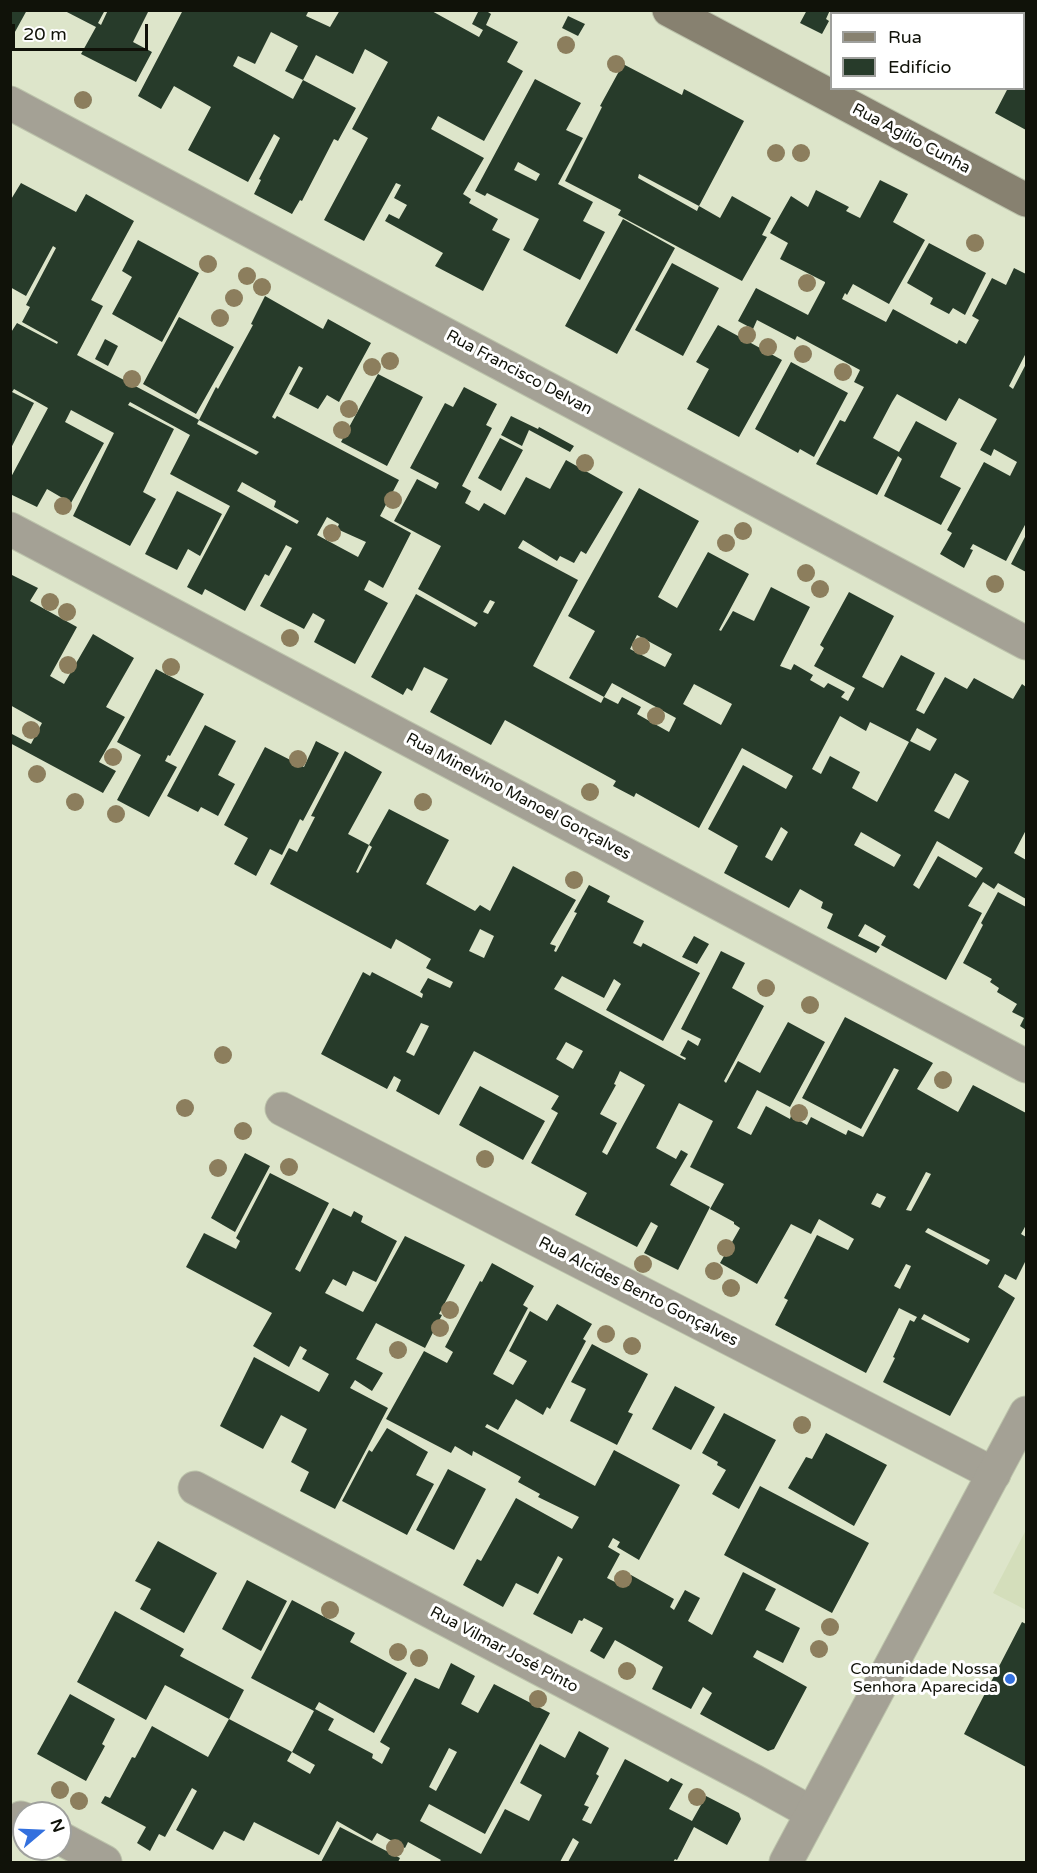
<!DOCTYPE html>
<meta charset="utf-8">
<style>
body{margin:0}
#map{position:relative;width:1037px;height:1873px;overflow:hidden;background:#dde5ca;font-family:"Varela Round",sans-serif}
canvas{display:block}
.frame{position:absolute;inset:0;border:12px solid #101209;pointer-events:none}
.legend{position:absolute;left:830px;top:12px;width:195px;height:78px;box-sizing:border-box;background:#fff;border:2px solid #9fa09d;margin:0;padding:8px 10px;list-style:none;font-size:18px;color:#101209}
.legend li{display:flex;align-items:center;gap:12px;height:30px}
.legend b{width:30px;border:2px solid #9fa09d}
.north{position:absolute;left:12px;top:1801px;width:60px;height:60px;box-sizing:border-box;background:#fff;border:2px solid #9fa09d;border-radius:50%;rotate:71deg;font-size:16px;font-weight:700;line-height:24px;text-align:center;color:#101209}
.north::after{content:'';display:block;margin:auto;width:21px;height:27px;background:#3370de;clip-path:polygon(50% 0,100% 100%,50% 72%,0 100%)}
.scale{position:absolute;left:12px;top:24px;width:136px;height:27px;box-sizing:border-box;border:3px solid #101209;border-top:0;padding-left:8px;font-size:18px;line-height:21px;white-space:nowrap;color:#101209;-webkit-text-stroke:4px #fff;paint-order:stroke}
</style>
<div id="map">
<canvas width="1037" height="1873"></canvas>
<div class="frame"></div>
<ul class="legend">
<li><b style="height:8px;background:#878170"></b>Rua</li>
<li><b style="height:16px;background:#273b2a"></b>Edifício</li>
</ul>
<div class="north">N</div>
<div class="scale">20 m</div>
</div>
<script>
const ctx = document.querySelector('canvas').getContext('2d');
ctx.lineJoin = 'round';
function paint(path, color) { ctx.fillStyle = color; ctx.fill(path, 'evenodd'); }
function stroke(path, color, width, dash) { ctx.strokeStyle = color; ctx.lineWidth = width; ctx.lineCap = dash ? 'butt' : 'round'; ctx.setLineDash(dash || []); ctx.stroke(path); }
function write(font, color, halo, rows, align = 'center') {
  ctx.font = font + ' "Varela Round",sans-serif'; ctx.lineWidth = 6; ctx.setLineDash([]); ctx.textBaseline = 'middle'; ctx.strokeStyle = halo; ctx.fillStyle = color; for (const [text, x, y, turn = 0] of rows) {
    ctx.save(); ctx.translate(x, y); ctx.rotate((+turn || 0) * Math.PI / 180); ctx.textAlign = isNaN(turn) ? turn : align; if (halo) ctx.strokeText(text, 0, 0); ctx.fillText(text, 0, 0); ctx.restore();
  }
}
paint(new Path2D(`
 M1026,1530V1610L993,1593Z`), '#d4debb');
paint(new Path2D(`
 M10,10H27L10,41Z
 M63,10H105L98,23L101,25L108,10H149L133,42L152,52L136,82L81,54L96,27Z
 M183,10H309L306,16L330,27L340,10H430L479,37L483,30L472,24L479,10H485L491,14L486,25L518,42L507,62L523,71L484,141L438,116L431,129L484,158L463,194L471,199L469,203L498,219L492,230L510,239L483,291L435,266L443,253L385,221L389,214L399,219L407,205L394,198L401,185L396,183L364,241L324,220L368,138L352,129L388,62L365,49L353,74L316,55L303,80L285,71L298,46L271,32L255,64L238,56L233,66L293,99L303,80L356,108L338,141L334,139L302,201L300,200L292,214L254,194L261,180L259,179L280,138L274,134L248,182L188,150L211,107L174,86L161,109L138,96Z
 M807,10H830L826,19L829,21L822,34L800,23Z
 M851,10H967L965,14H850Z
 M979,10H1025L1026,14L1024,20V14H977Z
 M568,16L585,24L578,36L562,28Z
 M1024,24L1026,26V47L1024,53Z
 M1026,54V130L995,113L1008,88H1024V60Z
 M623,64L682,95L684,89L744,121L699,206L639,174L638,178L697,211L699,206L720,218L732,196L771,218L762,235L767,237L742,281L618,215L621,210L565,181L602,107L600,106Z
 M535,79L581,103L566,130L583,138L558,184L593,202L583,221L605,232L580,280L523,250L539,219L487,193L485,196L475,191ZM518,162L540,174L536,181L514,170Z
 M880,180L908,194L893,222L925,240L889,304L853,284L847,295L845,293L842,299L886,322L893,309L957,344L959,340L966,344L979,320L972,316L992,278L1006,285L1014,268L1026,274V353L1009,386L1013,389L1026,364V523L1006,561L973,544L970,549L973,550L964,568L940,554L952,533L947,530L984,462L1010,476L1017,462L994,449L991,456L980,450L997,419L959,398L946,421L897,394L892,402L873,438L899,452L916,421L957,443L940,477L961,488L941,525L884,496L902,459L898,456L877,495L816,464L840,420L845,422L864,387L854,382L860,370L797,336L795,340L757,320L753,329L738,321L756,288L808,315L825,283V282L780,259L788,243L770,233L791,196L808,207L816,190L849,207L846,211L860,218Z
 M21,183L76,212L86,194L134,221L91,300L103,306L77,355L199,420L216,387L218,389L253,325L251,324L265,296L323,329L328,319L371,343L339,402L327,395L318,409L289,394L303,368L299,366L272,417L275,419L277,416L399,480L380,516L411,533L383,588L369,580L364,590L388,603L355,664L314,642L325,620L313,613L304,629L260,606L292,548L286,545L269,576L265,574L245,611L205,589L202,595L187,587L230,506L170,474L190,435L130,402L128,405L174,429L143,492L156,499L130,546L73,516L114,433L71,410L65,422L104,443L71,503L47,489L37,507L10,494V479L48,408L14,389L12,392L34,403L10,450V334L17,323L57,344L58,342L22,322L30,307L26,305L56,248L53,246L26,296L10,287V201ZM199,420L259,452L256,455L197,424ZM242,482L276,501L274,507L299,521L297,524L237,491ZM327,517L339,524L337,529L366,542L358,557L317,535Z
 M623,219L675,248L617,354L565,326Z
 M138,240L199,273L162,342L112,314L132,277L122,271Z
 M929,243L986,273L965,315L953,308L949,314L930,304L933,298L907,283Z
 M672,263L719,288L683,356L635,330Z
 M179,317L234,347L196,414L143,384Z
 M718,325L782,360L739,437L687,409L709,369L696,362Z
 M105,339L118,346L108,366L95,359Z
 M791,362L848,393L814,457L800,449L798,453L755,429Z
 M378,374L423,397L387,466L341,442Z
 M464,387L497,404L486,425L492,428L462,486L471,491L465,503L479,511L484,503L505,515L526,477L550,489L566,460L623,492L586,554L581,551L574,563L560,556L557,561L523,540L518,548L578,580L533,666L601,703L604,697L618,704L622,697L641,707L637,714L669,732L676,718L612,683L604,697L569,678L595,631L568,616L639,488L699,521L658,597L677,608L708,552L749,574L719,630L721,631L733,611L754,621L771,587L810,607L780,666L791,670L794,664L813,675L810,680L824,688L828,683L845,692L841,697L848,701L855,688L814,666L824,648L820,645L849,592L894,616L862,677L883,688L901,655L935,673L916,710L924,714L945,677L967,689L974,678L1013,699L1022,684L1026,687V830L1014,853L1026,860V899L998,883L994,889L983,882L968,906L982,913L946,980L881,945L886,936L865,924L858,936L880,947L876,953L827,928L833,914L821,908L823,902L800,889L789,908L724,873L738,846L708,829L743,765L786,789L793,776L742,748L699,828L636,793L634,797L613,786L616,781L505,720L491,745L430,712L448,679L424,667L412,691L407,688L403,695L371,677L416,594L475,627L478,623L418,589L441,546L394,521L417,479L436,489L439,483L410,468L445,403L453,407ZM490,600L495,602L488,614L483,612ZM637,635L672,654L665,667L630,649ZM694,684L732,704L721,725L683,704ZM840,716L866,731L870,722L909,742L877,802L852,788L860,772L830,756L821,774L812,769ZM917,728L937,739L930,751L910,741ZM955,773L969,781L949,819L934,811ZM781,827L788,832L772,861L765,857ZM861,832L901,855L894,867L854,845ZM937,841L983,868L976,878L938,856L919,889L913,885Z
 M511,416L538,429L539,427L574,446L570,452L529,430L522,446L501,435Z
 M500,438L523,450L501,491L478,478Z
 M177,491L222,514L200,556L188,549L177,570L145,554Z
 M1026,535V572L1011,564Z
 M10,574L38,588L30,601L77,627L50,676L64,684L93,634L134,658L106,707L125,717L99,762L116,771L103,793L10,743V733L31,744L42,723L10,705Z
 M156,669L204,694L170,756L168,755L165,761L177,767L149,817L117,800L141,755L117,742Z
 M205,725L236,741L218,775L235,784L218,816L201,807L198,812L167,796Z
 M316,741L339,753L303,821L300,819L282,855L270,849L256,876L234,864L248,838L224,825L265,747L304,767Z
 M345,751L382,772L348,834L369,845L356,872L358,873L372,847L369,845L389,809L449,840L426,884L475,911L480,905L490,911L513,866L576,900L550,944L556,946L554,951L556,952L577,913L574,912L589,885L610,896L607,902L644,921L633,943L641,947L643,943L700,973L663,1041L606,1010L621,984L614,979L604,998L562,976L554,989L685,1060L686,1058L680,1055L688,1040L698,1046L701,1039L681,1029L721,951L745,963L732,988L764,1006L724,1081L726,1083L738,1061L760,1073L788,1022L825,1042L790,1107L757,1090L737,1128L751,1135L766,1106L790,1119L791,1116L807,1125L811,1117L846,1135L848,1130L863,1137L899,1070L894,1068L861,1129L802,1098L845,1017L933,1063L917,1089L958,1112L973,1085L1026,1113V1225L1021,1234L1026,1237V1260L1016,1280L1005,1274L998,1287L1015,1298L950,1416L883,1382L895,1358L893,1357L910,1320L914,1322L917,1317L899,1308L866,1373L775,1325L788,1300L784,1298L817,1235L848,1250L854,1239L819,1219L811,1234L791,1224L757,1284L720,1263L740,1228L734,1224V1222L710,1209L724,1184L690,1167L713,1121L679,1103L656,1148L676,1159L681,1150L688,1154L670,1185L710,1207L678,1270L644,1253L658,1226L651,1222L637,1247L575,1215L587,1193L531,1163L558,1113L551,1109L559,1096L474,1051L439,1115L396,1091L401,1080L394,1076L387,1089L321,1054L363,972L370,976L372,972L422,998L423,994L420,992L428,978L450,988L453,982L426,968L431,959L396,939L391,949L270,884L289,848L297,852L315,817L311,816ZM480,929L494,936L484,958L469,951ZM421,1023L429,1026L414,1056L406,1052ZM566,1042L583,1051L573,1069L556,1059ZM620,1071L645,1085L607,1155L602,1152L617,1123L600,1114L616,1085L614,1084ZM926,1172L931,1174L911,1211L906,1210ZM877,1193L886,1197L880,1208L871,1204ZM928,1228L990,1260L987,1265L925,1232ZM906,1264L911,1266L900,1289L894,1286ZM924,1314L970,1339L968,1343L921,1319Z
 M998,892L1026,907V1030L1020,1026L1024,1018L1012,1012L1017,1004L997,992L999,988L990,982L992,979L963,963L983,925L981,923Z
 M694,936L709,944L697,964L682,957Z
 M480,1086L545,1121L523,1160L459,1125Z
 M245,1153L270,1166L235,1232L211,1218Z
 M270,1173L329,1203L295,1269L300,1272L333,1208L351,1217L354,1211L363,1216L361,1222L397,1241L376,1282L353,1271L346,1286L333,1279L325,1293L363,1312L405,1236L465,1265L439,1314L442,1315L425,1348L376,1323L356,1359L383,1373L372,1391L355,1380L350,1388L388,1408L335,1509L300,1491L309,1472L291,1462L307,1429L281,1415L263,1449L220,1426L254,1357L319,1392L329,1374L302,1359L307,1350L300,1346L289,1367L253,1346L272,1313L186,1267L204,1233L236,1249L240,1241L236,1238Z
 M492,1263L534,1286L523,1305L528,1308L493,1374L513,1385L527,1361L509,1351L530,1311L547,1321L557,1304L592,1324L583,1339L586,1341L550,1409L547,1407L543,1415L516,1399L498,1430L487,1424L485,1427L595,1486L614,1450L680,1485L639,1560L617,1547L620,1542L613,1538L608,1547L620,1554L607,1578L625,1587L631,1575L674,1599L670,1607L674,1610L685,1590L700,1598L688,1621L712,1635L743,1572L776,1589L765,1610L800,1628L783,1663L757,1650L753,1657L807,1687L774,1749L768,1751L700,1714L712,1693L703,1687L691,1709L652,1689L663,1667L615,1640L604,1659L590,1651L603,1628L584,1618L582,1621L579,1620L572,1634L533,1614L563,1559L558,1556L538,1594L516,1583L503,1607L463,1585L477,1559L481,1561L516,1498L572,1529L579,1517L538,1497L540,1494L518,1482L521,1477L473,1451L472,1456L455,1446L451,1453L386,1419L424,1351L447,1363L453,1352L445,1347L480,1281L482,1282Z
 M592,1344L648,1374L628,1412L633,1414L617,1445L570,1421L586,1389L571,1382Z
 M675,1386L715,1407L691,1450L652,1429Z
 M724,1413L776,1440L739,1509L712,1494L726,1470L717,1465L718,1462L702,1453Z
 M387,1428L428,1452L416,1475L434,1484L407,1535L342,1501L369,1450L372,1452Z
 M826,1433L887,1465L854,1526L788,1488L806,1457L812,1459Z
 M448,1469L486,1489L454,1550L416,1530Z
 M760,1486L869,1543L832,1613L724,1555Z
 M158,1541L217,1573L184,1633L140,1609L151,1589L135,1581Z
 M247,1580L287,1601L261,1651L222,1629Z
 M292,1600L355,1633L350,1642L407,1673L374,1733L319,1702L315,1709L334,1719L328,1730L373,1754L372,1758L382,1764L390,1748L380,1742L415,1678L439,1689L451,1663L475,1676L461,1704L478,1713L494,1684L550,1713L485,1834L429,1804L420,1821L481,1854L505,1809L529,1821L542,1795L520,1783L540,1744L565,1758L579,1731L609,1748L596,1774L599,1776L584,1805L589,1807L582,1820L591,1824L625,1759L668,1782L671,1778L683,1784L669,1809L692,1821L706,1796L739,1813L741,1819L727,1845L694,1827L677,1860L675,1859L673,1862H568L579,1842L573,1838L560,1862H439L441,1860L408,1842L405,1848L377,1833L372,1841L337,1821L319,1855L254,1822L244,1841L224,1831L213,1850L176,1830L197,1791L192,1788L165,1837L159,1834L150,1851L137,1843L146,1827L101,1803L105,1796L110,1798L132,1757L135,1758L152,1726L208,1757L229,1719L292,1752L287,1761L310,1774L315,1765L292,1752L314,1711L251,1678ZM449,1748L457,1752L436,1791L429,1787Z
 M115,1611L184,1649L180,1656L244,1690L229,1719L165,1685L146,1720L77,1682Z
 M1022,1622L1026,1624V1767L964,1734Z
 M70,1694L115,1719L102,1744L105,1746L86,1781L37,1754Z
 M340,1827L400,1858L398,1862H321Z`), '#273b2a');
const minor = new Path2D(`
 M10,103L1026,643
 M10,529L1026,1066
 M282,1109L994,1474
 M195,1488L754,1781L812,1813
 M21,1818L24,1819
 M60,1838L105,1862`);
const tertiary = new Path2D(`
 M786,1862L1026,1413`);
const secondary = new Path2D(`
 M669,10L1026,200`);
stroke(minor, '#bcc3ab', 35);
stroke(tertiary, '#bcc3ab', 35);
stroke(secondary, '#bcc3ab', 35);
stroke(minor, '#a4a195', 33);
stroke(tertiary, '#a4a195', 33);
stroke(secondary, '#878170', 33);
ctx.fillStyle = '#8c7e5d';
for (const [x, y] of [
 [566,45],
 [616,64],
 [83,100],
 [776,153],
 [801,153],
 [975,243],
 [208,264],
 [247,276],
 [807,283],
 [262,287],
 [234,298],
 [220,318],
 [747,335],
 [768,347],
 [803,354],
 [390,361],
 [372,367],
 [843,372],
 [132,379],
 [349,409],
 [342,430],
 [585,463],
 [393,500],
 [63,506],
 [743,531],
 [332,533],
 [726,543],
 [806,573],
 [995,584],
 [820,589],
 [50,602],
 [67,612],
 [290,638],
 [641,646],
 [68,665],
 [171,667],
 [656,716],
 [31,730],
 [113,757],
 [298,759],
 [37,774],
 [590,792],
 [75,802],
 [423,802],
 [116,814],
 [574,880],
 [766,988],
 [810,1005],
 [223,1055],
 [943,1080],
 [185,1108],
 [799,1113],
 [243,1131],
 [485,1159],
 [289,1167],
 [218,1168],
 [726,1248],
 [643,1264],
 [714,1271],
 [731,1288],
 [450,1310],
 [440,1328],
 [606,1334],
 [632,1346],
 [398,1350],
 [802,1425],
 [623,1579],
 [330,1610],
 [830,1627],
 [819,1649],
 [398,1652],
 [419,1658],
 [627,1671],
 [538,1699],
 [60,1790],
 [697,1797],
 [79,1801],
 [395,1848]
]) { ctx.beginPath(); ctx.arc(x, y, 9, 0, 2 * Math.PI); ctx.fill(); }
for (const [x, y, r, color] of [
 [1010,1679,6,"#3370de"]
]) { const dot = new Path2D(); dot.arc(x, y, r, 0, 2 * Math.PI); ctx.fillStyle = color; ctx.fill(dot); stroke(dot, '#fff', 2); }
write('16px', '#101209', '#fff', [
 ["Rua Agílio Cunha",911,139,28],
 ["Rua Francisco Delvan",519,373,28],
 ["Rua Minelvino Manoel Gonçalves",518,797,28],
 ["Rua Alcides Bento Gonçalves",638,1292,27],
 ["Rua Vilmar José Pinto",504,1650,28]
]);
write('16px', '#101209', '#fff', [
 ["Comunidade Nossa",998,1670],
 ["Senhora Aparecida",998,1688]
], 'right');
</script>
